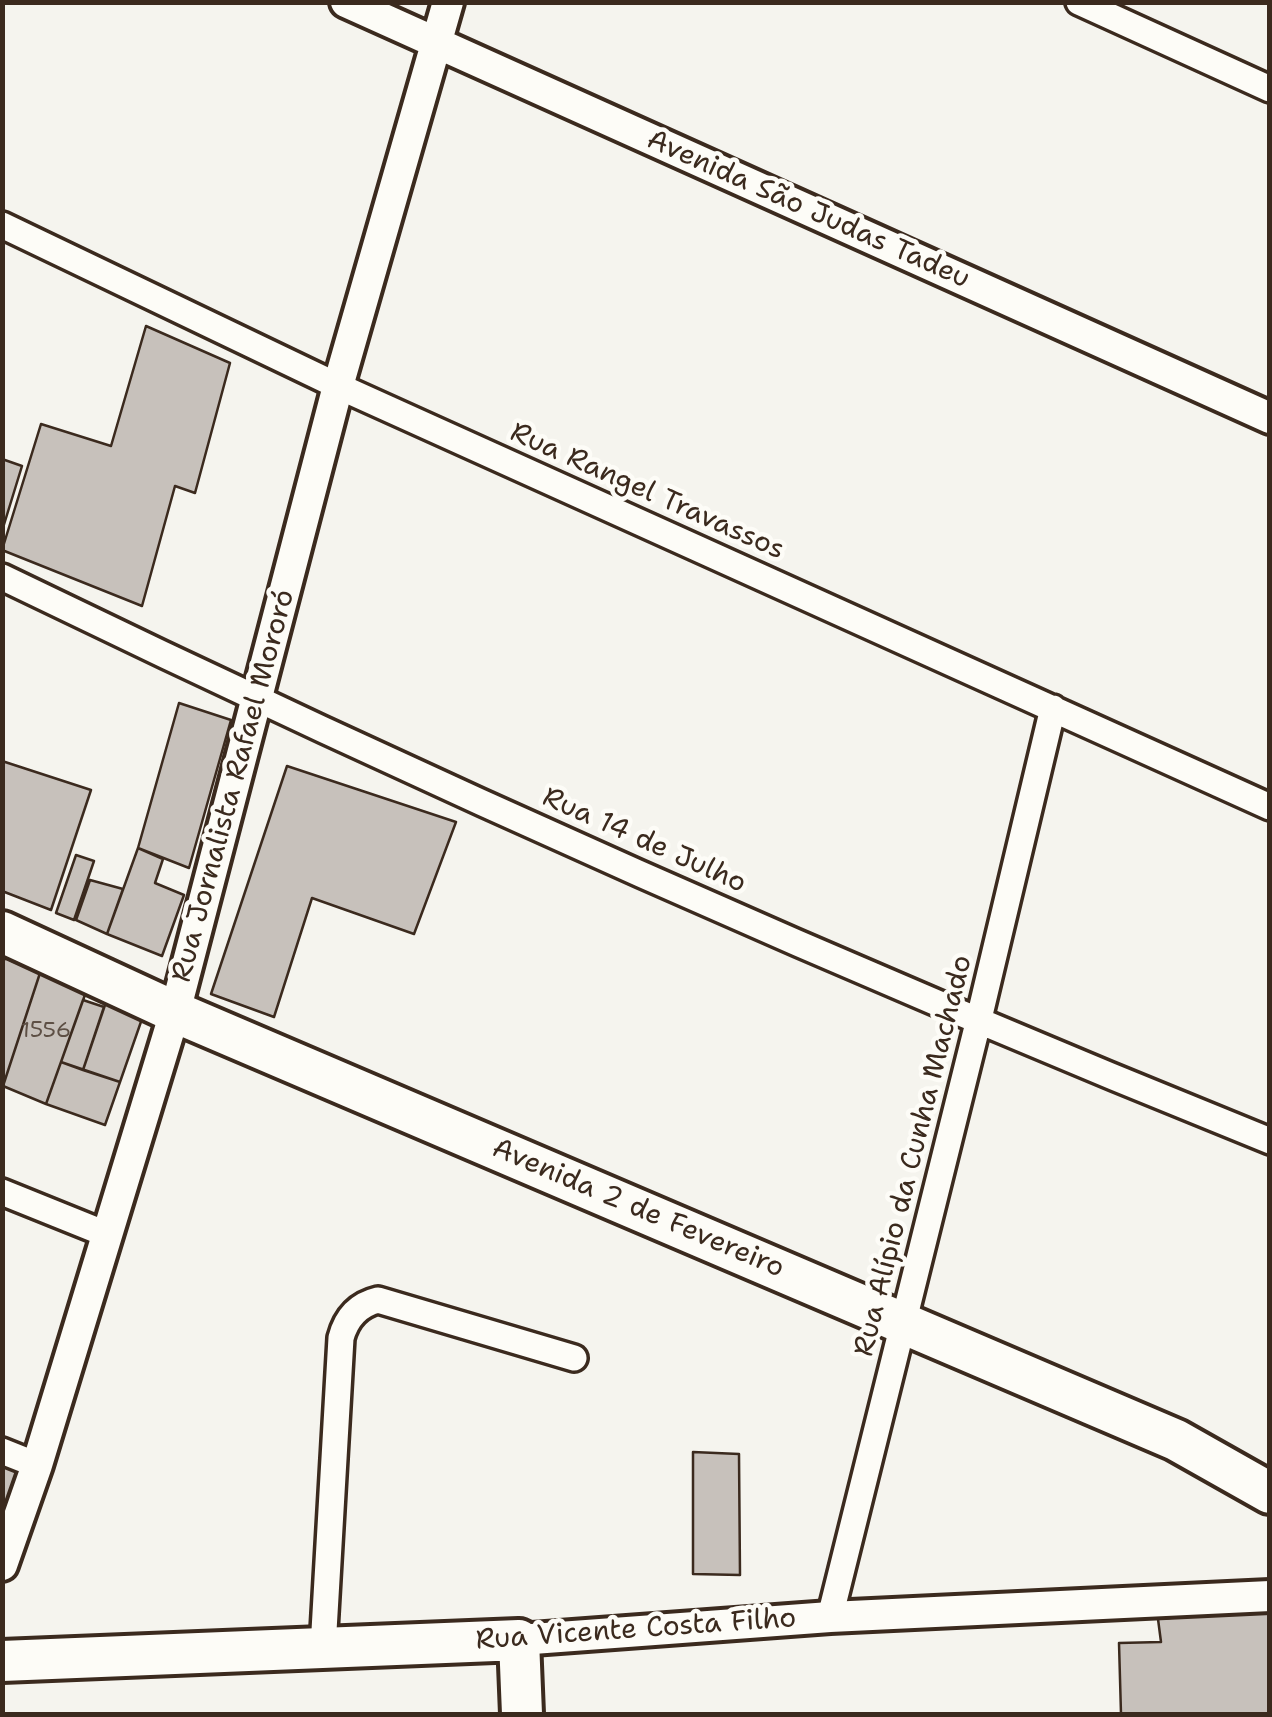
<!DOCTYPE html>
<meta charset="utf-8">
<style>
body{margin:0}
#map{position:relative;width:1272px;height:1717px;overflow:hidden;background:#f5f4ee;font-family:"Shantell Sans",sans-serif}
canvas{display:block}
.frame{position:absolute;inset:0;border:5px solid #3b2a1e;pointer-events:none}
</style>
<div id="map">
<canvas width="1272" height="1717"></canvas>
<div class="frame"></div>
</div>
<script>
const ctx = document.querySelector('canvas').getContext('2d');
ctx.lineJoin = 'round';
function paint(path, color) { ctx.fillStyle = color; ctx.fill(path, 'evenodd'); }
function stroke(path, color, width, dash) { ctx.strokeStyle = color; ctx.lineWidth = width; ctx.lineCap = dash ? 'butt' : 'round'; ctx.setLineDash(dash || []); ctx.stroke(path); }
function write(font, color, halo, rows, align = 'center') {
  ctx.font = font + ' "Shantell Sans",sans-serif'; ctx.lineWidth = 9; ctx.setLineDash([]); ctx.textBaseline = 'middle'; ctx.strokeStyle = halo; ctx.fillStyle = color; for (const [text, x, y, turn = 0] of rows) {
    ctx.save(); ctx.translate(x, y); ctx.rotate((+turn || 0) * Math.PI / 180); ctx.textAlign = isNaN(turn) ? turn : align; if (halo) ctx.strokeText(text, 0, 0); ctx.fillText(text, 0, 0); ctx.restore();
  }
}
const building = new Path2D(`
 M146,326L230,363L195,493L175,486L142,606L2,550L41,424L111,446Z
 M2,459L22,466L2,531Z
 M179,703L231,720L189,868L138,848Z
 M2,761L91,790L51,910L2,891Z
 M287,766L456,822L414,934L312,898L274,1017L211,994Z
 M138,848L163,859L155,883L184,895L162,956L107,934Z
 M76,855L94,861L74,920L56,913Z
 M90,880L123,889L107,934L76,920Z
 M5,958L40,973L3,1086L2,965Z
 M40,973L86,992L46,1104L3,1086Z
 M83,1000L104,1007L83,1070L61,1062Z
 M106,1002L143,1016L120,1082L83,1070Z
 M61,1062L120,1082L105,1125L46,1104Z
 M693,1452L739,1454L740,1575L693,1574Z
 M2,1463L26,1472L2,1547Z
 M1270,1609V1714H1121L1119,1643L1161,1642L1158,1619Z`);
paint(building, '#c7c1bb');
stroke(building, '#3b2a1e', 2.5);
const minor = new Path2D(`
 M1079,2L1270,89
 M2,225L338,386L1270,807
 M2,577C418,779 841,968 1270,1141
 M2,1192L106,1234
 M2,1451L37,1465
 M830,1617L978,1023L1053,708
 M323,1648L341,1338C346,1319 357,1305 378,1300L574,1358`);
const tertiary = new Path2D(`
 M346,2L1270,418
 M2,1565L37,1465L175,1012L338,386L448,2
 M519,1640L830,1617L1270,1596`);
const primary = new Path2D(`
 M2,932L175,1012L1176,1440L1270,1493
 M2,1661L519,1640L522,1714`);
stroke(minor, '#3b2a1e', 32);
stroke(tertiary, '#3b2a1e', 38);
stroke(primary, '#3b2a1e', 48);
stroke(minor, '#fdfcf7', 25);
stroke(tertiary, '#fdfcf7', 30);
stroke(primary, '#fdfcf7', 40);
write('22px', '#5e5045', null, [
 ["1556",46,1031]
]);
write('28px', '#3b2a1e', '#fdfcf7', [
 ["Avenida São Judas Tadeu",808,210,24],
 ["Rua Rangel Travassos",647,492,24],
 ["Rua Jornalista Rafael Mororó",234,786,-75],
 ["Rua 14 de Julho",644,841,24],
 ["Rua Alípio da Cunha Machado",914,1156,-76],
 ["Avenida 2 de Fevereiro",638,1209,23],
 ["Rua Vicente Costa Filho",636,1630,-4]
]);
</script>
